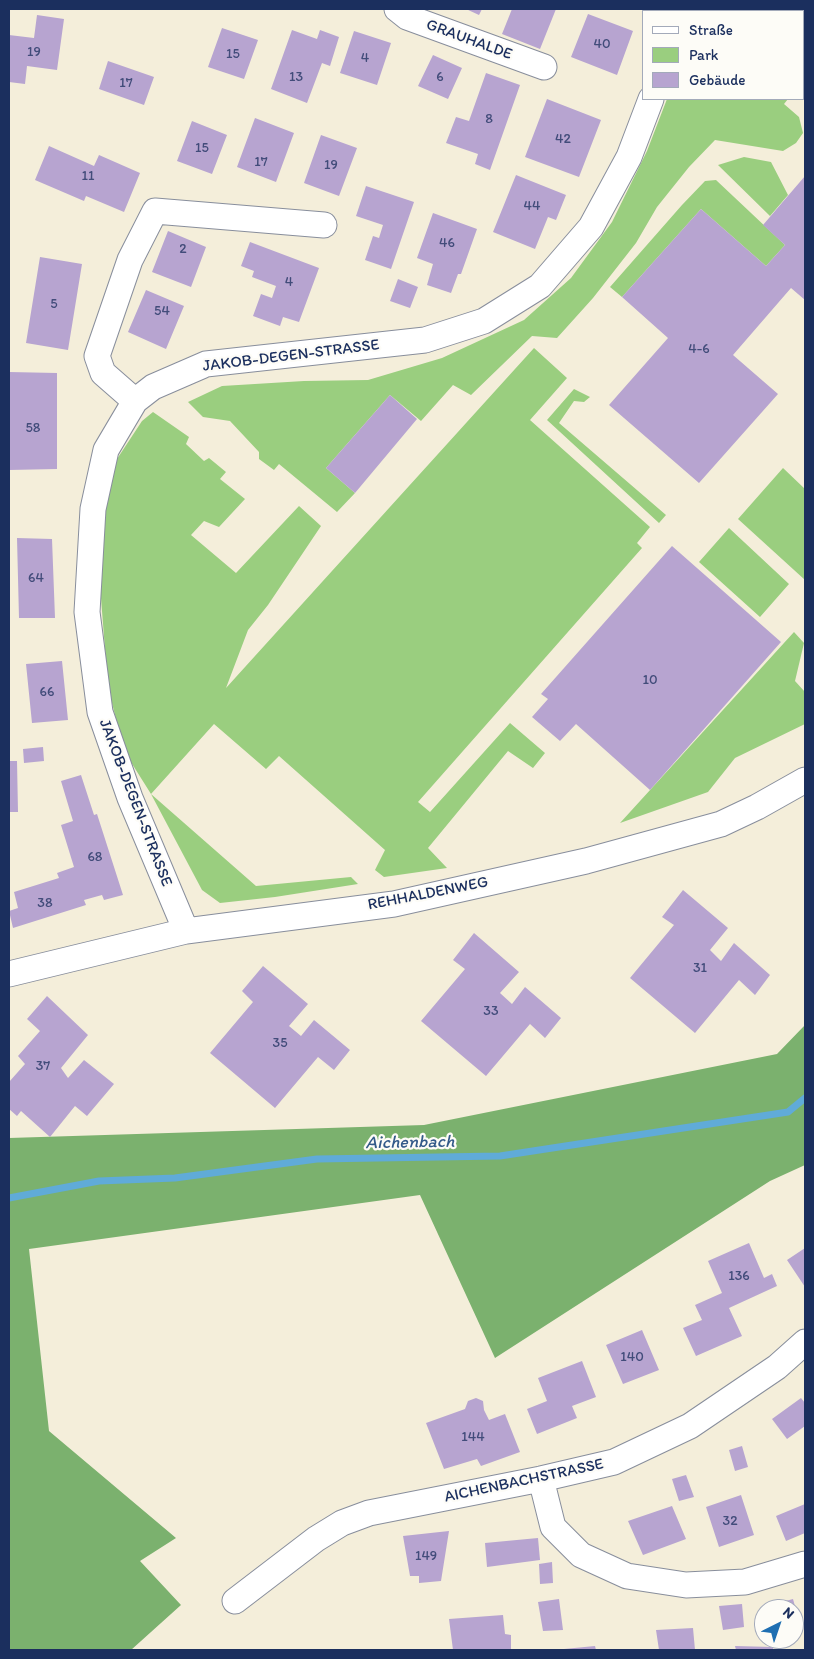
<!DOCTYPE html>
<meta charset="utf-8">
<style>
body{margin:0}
#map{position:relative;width:814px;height:1659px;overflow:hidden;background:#f4eeda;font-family:Itim,sans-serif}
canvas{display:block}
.frame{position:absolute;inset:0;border:10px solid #1b2f5e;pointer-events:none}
.legend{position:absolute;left:642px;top:10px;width:162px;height:90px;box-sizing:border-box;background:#fdfcf7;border:1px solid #a3aaba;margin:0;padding:6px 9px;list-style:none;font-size:15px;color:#1b2f5e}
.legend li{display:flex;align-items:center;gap:10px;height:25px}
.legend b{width:25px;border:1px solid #a3aaba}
.north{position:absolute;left:754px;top:1599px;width:50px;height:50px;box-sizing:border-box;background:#fdfcf7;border:1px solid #a3aaba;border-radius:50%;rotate:41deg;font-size:14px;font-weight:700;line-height:20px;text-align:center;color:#1b2f5e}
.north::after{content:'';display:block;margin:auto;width:18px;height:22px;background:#1f6fb2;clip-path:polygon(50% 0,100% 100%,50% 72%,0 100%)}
</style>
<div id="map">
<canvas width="814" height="1659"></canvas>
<div class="frame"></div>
<ul class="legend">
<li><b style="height:6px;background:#fff"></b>Straße</li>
<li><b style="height:14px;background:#9ace7f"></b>Park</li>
<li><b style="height:14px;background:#b7a4d0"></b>Gebäude</li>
</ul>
<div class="north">N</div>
</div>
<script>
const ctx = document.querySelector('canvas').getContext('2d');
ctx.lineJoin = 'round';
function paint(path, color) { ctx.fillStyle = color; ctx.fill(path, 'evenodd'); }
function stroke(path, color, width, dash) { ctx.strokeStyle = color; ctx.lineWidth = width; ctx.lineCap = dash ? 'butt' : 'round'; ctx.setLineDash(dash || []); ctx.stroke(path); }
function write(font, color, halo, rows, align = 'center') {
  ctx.font = font + ' Itim,sans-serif'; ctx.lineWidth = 4.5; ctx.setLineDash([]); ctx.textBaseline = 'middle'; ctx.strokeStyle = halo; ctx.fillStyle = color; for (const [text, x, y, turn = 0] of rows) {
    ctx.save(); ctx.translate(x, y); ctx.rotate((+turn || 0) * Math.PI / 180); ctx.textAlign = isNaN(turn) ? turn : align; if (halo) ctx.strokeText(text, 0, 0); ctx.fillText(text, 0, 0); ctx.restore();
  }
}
paint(new Path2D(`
 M692,9H780L779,11H691Z
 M667,99H788L784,104L799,117L803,133L796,143L783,151L715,140L689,167L657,207L636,243L593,298L557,338L532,336L471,395L453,385L421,421L390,395L326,468L355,493L337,512L279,464L274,470L259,459V452L230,421L203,417L188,402L222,386L304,381L368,380L442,358L524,320L571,278L612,222L647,151Z
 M744,157L771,162L788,195L770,216L718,165Z
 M716,180L785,245L766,266L701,209L622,297L610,287L682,205L705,181Z
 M534,348L567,378L530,420L650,527L637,543L642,548L418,802L430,812L510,723L545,753L533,768L508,751L428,848L447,868L384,877L375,870L385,850L279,756L266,769L214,724L151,794L256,886L351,877L358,884L275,897L220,903L202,890L151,794L124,751L108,687L99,573L104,501L117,459L142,421L153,412L189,437L186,444L204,461L209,458L226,472L220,479L245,499L219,527L204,521L191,535L236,573L299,506L321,526L268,605L248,630L226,688Z
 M574,389L590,397L584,402L574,401L559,423L666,515L659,523L547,420Z
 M783,468L805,489V580L738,519Z
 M729,528L789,584L760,617L699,562Z
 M794,632L804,643L795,681L805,692V724L735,758L708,792L620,823Z`), '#9ace7f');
paint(new Path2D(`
 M805,1025V1165L770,1181L495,1358L420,1195L29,1249L49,1431L176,1538L140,1561L181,1605L131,1650H9V1138L424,1125L777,1054Z`), '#7bb16e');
stroke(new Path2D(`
 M9,1198L99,1181L175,1178L317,1159L500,1156L788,1112L805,1098`), '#60abd8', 7);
paint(new Path2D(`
 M466,9H482L479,15Z
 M512,9H556L540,49L502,34Z
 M588,14L633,31L617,75L571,57Z
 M37,15L64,19L57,70L27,66L25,84L9,82V35L34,38Z
 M222,28L258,40L244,79L208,67Z
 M292,30L317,39L320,30L339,37L330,66L322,63L307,103L271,89Z
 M354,31L391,43L377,85L340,73Z
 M804,37L805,39V56L803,53Z
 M433,55L462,68L448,99L418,86Z
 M108,61L154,77L144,105L99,89Z
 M486,73L520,85L490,170L475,164L478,154L446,143L456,117L469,121Z
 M547,99L601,120L579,177L525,157Z
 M255,118L294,133L276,182L237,167Z
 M192,121L227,135L212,174L177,161Z
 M321,135L357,148L339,196L304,183Z
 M49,146L94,166L99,155L140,173L124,212L86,196L84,201L35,180Z
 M516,175L566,195L556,220L548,217L535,249L493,232Z
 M805,176V300L791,288L733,355L778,394L699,483L609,405L668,338L622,297L701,209L766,266L785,245L763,225Z
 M366,186L414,202L391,269L365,260L373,236L379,238L383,225L356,216Z
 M433,213L477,229L461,274H458L451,293L427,285L433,264L417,258Z
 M168,231L206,247L191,287L152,272Z
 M250,242L319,268L299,322L283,317L280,326L253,316L261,294L272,298L276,286L252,277L254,271L241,266Z
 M40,257L82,264L68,350L26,343Z
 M398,279L418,287L410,308L390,301Z
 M146,290L184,306L166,349L128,332Z
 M9,372L57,373V469L9,470Z
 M390,395L417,419L355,493L326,468Z
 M17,538L52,539L55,618H19Z
 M672,546L781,642L650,790L576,724L560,741L532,717L548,699L541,694Z
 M62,661L68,720L32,723L26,664Z
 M43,747L44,761L24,763L23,749Z
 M9,761H17L18,812H9Z
 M81,775L94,815L97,814L123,895L104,900L102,895L84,900L86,905L13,928L9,911L18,908L14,892L59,878L57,873L74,867L61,825L73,821L61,781Z
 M683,890L728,928L710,950L721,961L734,943L770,975L755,995L739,980L695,1033L630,978L674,925L662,917Z
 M474,933L519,972L500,993L512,1004L525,987L561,1018L545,1038L530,1024L486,1076L421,1021L465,969L453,960Z
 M263,966L308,1004L289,1026L301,1036L314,1020L350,1050L334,1070L318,1057L275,1108L210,1053L253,1002L242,991Z
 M47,996L88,1035L61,1068L68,1078L84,1060L114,1084L87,1116L75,1106L50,1137L21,1111L17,1116L9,1109V1082L25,1064L18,1056L40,1031L27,1019Z
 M749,1243L764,1278L772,1274L777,1286L729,1308L742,1336L696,1356L683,1328L702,1320L695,1305L722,1293L708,1261Z
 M805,1248V1287L787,1260Z
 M642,1330L659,1370L623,1384L606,1345Z
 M582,1361L596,1397L572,1406L577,1418L537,1434L527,1409L547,1401L538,1378Z
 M476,1398L483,1401L484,1410L489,1420L505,1414L520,1452L481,1466L477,1459L444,1469L426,1423L465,1409L468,1401Z
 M801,1398L805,1403V1426L787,1439L772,1419Z
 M742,1446L748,1467L735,1471L729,1450Z
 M686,1475L694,1497L679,1501L672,1479Z
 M741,1495L754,1535L719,1547L706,1507Z
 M805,1504V1533L786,1541L776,1516Z
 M672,1506L686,1539L643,1555L628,1521Z
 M449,1531L441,1581L419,1583V1576H410L403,1536Z
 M538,1538L540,1560L487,1567L485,1543Z
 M552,1562L553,1583L540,1584L539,1564Z
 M559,1599L563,1630L543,1631L538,1602Z
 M793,1599L799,1621L794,1623V1609H783L782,1602Z
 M742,1604L744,1627L723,1630L719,1606Z
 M503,1615L505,1634L511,1635V1650H453L449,1619Z
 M693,1628L695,1650H659L656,1630Z
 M595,1646L596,1650H564V1649Z
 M735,1646L773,1647V1650H736Z`), '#b7a4d0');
const minor = new Path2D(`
 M397,9L407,17L544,67
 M676,11L677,9
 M135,401L103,373L97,356L130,260L155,211L324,225
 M186,931L130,798L100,712L87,612L93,509L106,450L135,401L153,387L206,364L425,340L484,321L540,286L591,227L629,157L651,99
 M9,974L186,931L394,904L586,861L721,824L757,807L805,780
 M541,1479L553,1527L581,1555L627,1576L686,1585L745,1582L805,1564
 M235,1601L316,1539L342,1523L369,1513L541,1479L614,1462L690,1426L777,1367L805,1342`);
stroke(minor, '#888e9c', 27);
stroke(minor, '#fff', 25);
write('14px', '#424c7a', null, [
 ["40",602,44],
 ["19",34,52],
 ["15",233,54],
 ["4",365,58],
 ["13",296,77],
 ["6",440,77],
 ["17",126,83],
 ["8",489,119],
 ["42",563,139],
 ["15",202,148],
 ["17",261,162],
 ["19",331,165],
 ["11",88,176],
 ["44",532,206],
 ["46",447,243],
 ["2",183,249],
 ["4",289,282],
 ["5",54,304],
 ["54",162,311],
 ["4-6",699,349],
 ["58",33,428],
 ["64",36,578],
 ["10",650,680],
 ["66",47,692],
 ["68",95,857],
 ["38",45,903],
 ["31",700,968],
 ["33",491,1011],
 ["35",280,1043],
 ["37",43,1066],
 ["136",739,1276],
 ["140",632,1357],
 ["144",473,1437],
 ["32",730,1521],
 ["149",426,1556]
]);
write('16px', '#1b2f5e', '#fdfcf7', [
 ["GRAUHALDE",469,40,20],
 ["JAKOB-DEGEN-STRASSE",291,356,-7],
 ["JAKOB-DEGEN-STRASSE",135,803,69],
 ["REHHALDENWEG",428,894,-11],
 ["AICHENBACHSTRASSE",524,1481,-12]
]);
write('italic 18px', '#335a89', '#fdfcf7', [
 ["Aichenbach",410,1143,-1]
]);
</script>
